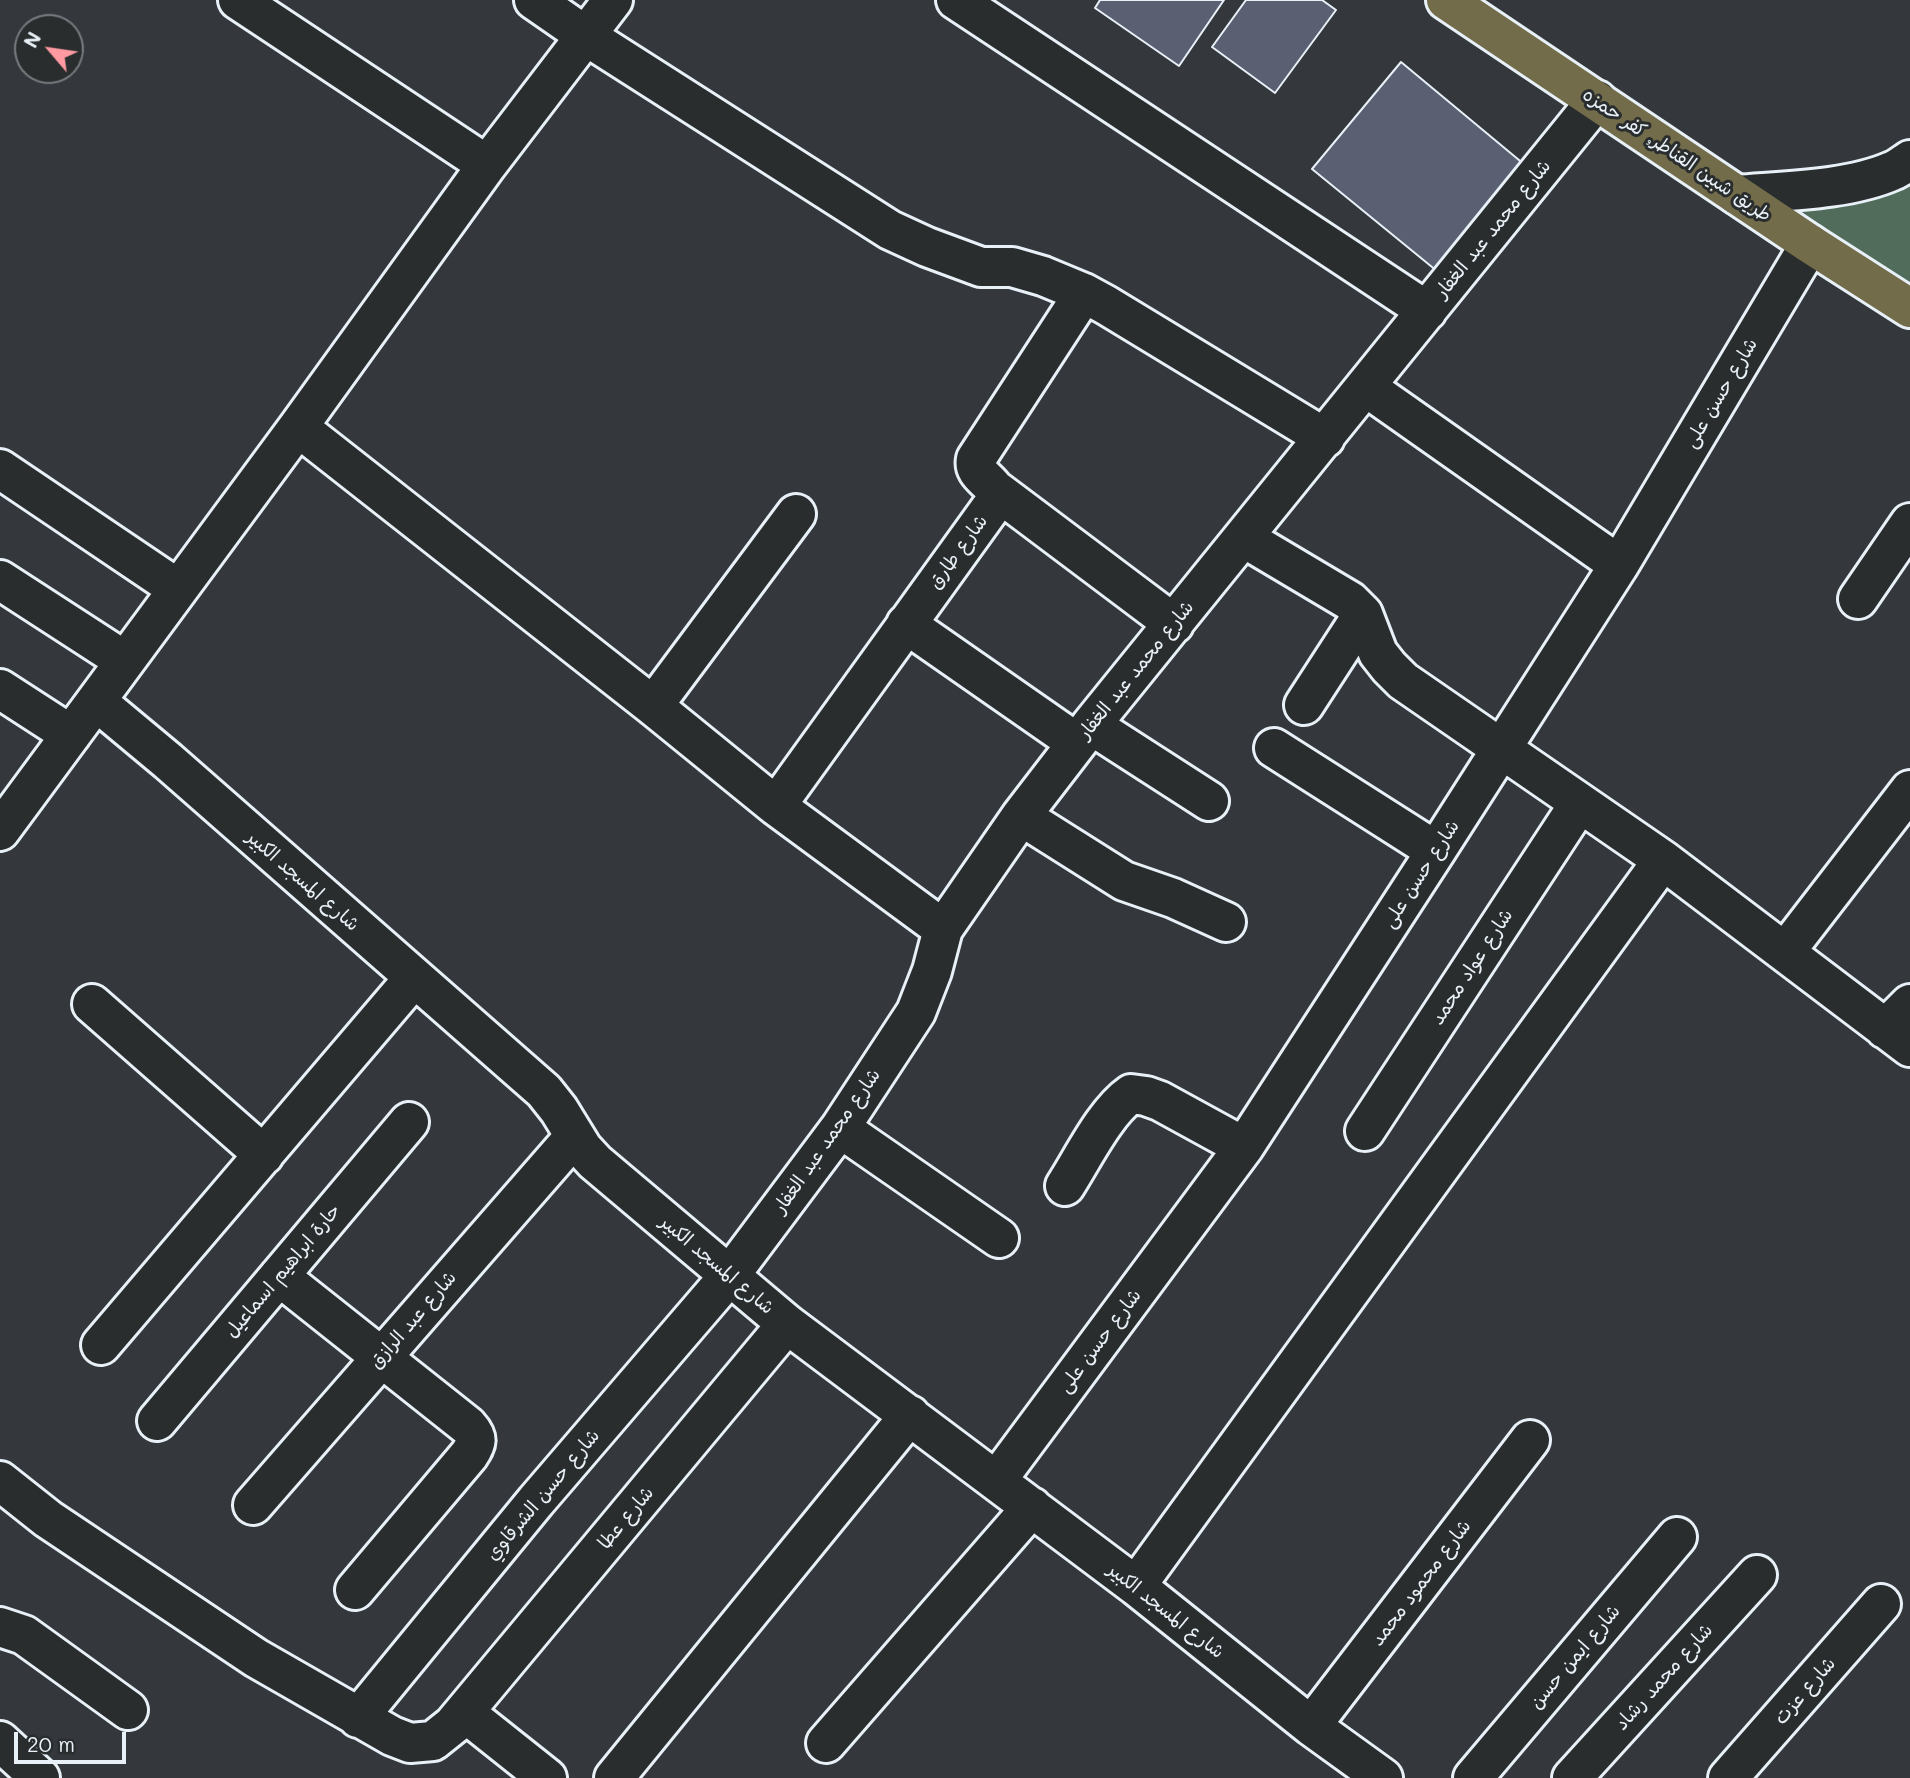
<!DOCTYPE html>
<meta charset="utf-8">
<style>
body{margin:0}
#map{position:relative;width:1910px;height:1778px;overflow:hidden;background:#34373c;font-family:Mali,sans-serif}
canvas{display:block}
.north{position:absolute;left:14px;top:14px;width:70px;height:70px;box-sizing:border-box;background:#2a2d2e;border:2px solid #767b7f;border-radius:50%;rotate:299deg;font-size:19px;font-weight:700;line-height:28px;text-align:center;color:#e8f1f8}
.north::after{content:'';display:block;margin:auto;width:24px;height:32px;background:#ff9aa2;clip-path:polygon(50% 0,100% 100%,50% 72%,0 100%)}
.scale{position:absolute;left:14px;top:1732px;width:112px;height:32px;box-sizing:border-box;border:4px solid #e8f1f8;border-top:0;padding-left:9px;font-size:21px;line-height:24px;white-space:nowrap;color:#e8f1f8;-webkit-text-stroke:5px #2a2d2e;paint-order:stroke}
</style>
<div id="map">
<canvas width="1910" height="1778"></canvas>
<div class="north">N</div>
<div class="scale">20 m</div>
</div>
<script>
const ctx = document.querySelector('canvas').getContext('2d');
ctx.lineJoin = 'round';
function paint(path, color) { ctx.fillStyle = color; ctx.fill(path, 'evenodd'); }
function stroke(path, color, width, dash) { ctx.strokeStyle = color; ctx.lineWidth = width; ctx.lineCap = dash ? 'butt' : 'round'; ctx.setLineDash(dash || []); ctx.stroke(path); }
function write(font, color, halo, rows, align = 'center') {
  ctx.font = font + ' Mali,"Playpen Sans Arabic",sans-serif'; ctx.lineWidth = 6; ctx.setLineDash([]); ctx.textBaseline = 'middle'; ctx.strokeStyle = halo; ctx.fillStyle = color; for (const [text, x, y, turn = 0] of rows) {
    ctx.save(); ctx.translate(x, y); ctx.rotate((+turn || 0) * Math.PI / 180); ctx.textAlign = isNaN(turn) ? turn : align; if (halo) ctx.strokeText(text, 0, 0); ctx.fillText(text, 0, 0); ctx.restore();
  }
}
paint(new Path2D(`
 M1910,160V303L1737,195Z`), '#516c5a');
const building = new Path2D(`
 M1100,0H1224L1179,66L1095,8Z
 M1246,0H1322L1336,10L1275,93L1212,47Z
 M1401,62L1531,170L1443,276L1312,169Z`);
paint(building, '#5a6072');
stroke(building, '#e8f1f8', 2);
const minor = new Path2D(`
 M238,0L487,165
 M534,0L586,36L890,230L927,247L981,267H1012L1043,276L1084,293L1106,305L1325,438
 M956,0L1427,311
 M1737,195C1784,191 1849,190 1892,171C1898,169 1904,164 1910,160
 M1366,387L1619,565
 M298,427L653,706L776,806L943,929
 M0,469L178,589
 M997,491L1174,624
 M1244,538L1350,601L1363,614L1378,653L1389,667L1403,681L1663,860L1910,1047
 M0,580L125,661
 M1858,599L1910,523
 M906,624L1077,743
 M0,689L71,735
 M96,701L168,761L544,1091L559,1110L583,1149L595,1162L787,1324L1136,1586L1311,1726L1383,1778
 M1304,705L1363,614
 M653,706L796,514
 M1091,725L1209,801
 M1274,748L1436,851
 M776,806L997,499C997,481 972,477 976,459L1084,293
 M1021,816L1124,881L1173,898L1226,922
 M0,831L298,427L487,165L613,0
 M1785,952L1910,790
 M92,1004L264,1155
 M1885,1029L1910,1004
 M840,1128L999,1238
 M1365,1131L1579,804
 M1065,1186C1083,1158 1105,1112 1131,1094L1146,1096L1160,1101L1244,1147
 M279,1276L468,1426C479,1438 477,1443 469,1455L355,1590
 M101,1345L414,978
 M157,1421L409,1122
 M997,1480L1244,1147L1436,851L1619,565L1810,244
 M0,1481L48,1519L256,1658L392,1736L410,1743L433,1741L453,1725L787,1324
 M253,1505L575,1136
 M1136,1586L1663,860
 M0,1627L24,1635L128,1710
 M464,1712L547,1778
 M358,1718L536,1501L730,1275L840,1128L916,1012L932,971L943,929L1021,816L1091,725L1597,100
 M1311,1726L1530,1440
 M0,1741L40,1778
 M826,1743L1032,1507
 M614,1778L910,1415
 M1473,1778L1677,1537
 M1572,1778L1757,1575
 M1728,1778L1881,1604`);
const major = new Path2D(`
 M1446,0L1810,244L1910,308`);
stroke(minor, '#e8f1f8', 44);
stroke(major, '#e8f1f8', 44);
stroke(minor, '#2a2d2e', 38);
stroke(major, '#736c4b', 38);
write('19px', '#e8f1f8', '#2a2d2e', [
 ["طريق شبين القناطر, كفر حمزه",1677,155,34],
 ["شارع محمد عبد الغفار",1493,229,-51],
 ["شارع حسن على",1721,393,-59],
 ["شارع طارق",958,552,-54],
 ["شارع محمد عبد الغفار",1136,670,-51],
 ["شارع حسن على",1421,874,-57],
 ["شارع المسجد الكبير",303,881,41],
 ["شارع عواد محمد",1472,967,-57],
 ["شارع محمد عبد الغفار",827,1141,-55],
 ["شارع المسجد الكبير",717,1265,40],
 ["حارة ابراهيم اسماعيل",283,1271,-50],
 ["شارع عبد الرازق",413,1320,-49],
 ["شارع حسن على",1100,1341,-53],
 ["شارع حسن الشرقاوي",543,1495,-50],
 ["شارع عطا",626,1518,-50],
 ["شارع محمود محمد",1421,1583,-53],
 ["شارع المسجد الكبير",1166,1611,38],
 ["شارع ايمن حسن",1575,1657,-50],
 ["شارع محمد رشاد",1664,1677,-48],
 ["شارع عزت",1805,1691,-49]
]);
</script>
